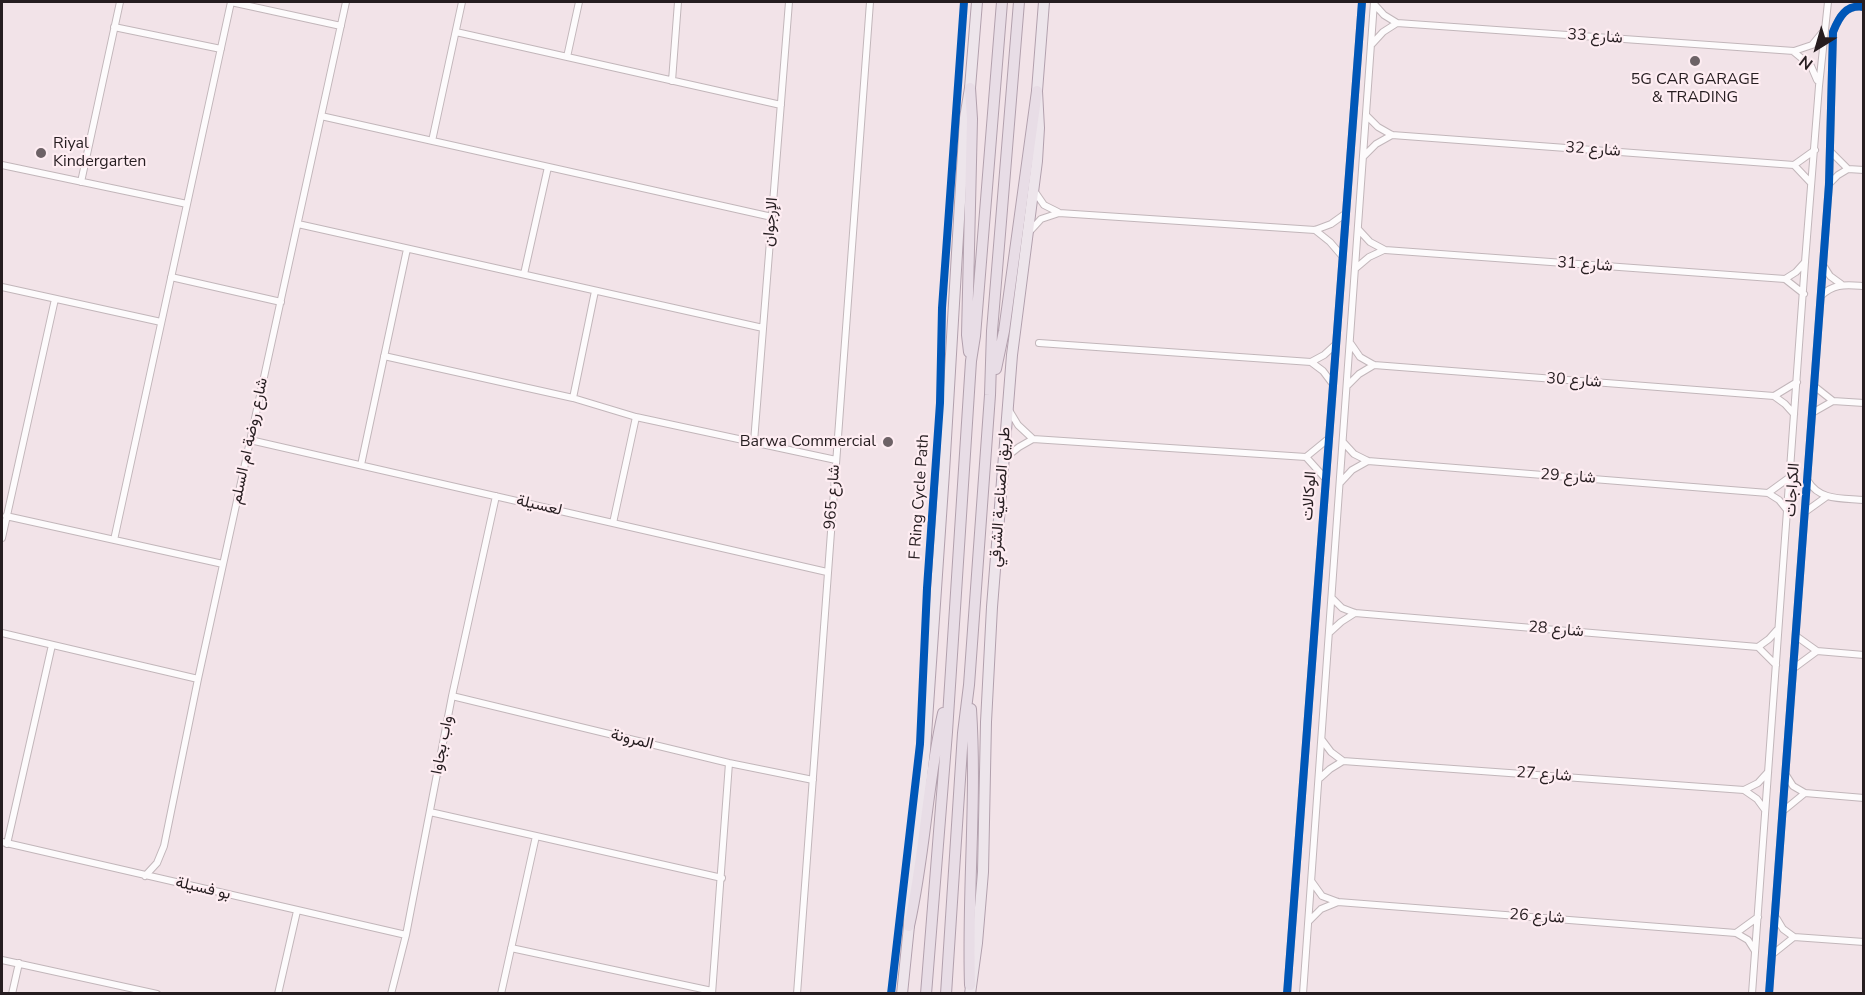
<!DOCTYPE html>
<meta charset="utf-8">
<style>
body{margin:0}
#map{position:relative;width:1865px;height:995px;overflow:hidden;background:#f2e3e8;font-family:"Nunito Sans",sans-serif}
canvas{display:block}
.frame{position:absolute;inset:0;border:3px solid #261d20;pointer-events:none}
.north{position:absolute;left:1787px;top:18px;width:60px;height:60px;-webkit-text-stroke:4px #feedf2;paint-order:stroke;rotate:217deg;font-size:16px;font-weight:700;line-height:24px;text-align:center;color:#261d20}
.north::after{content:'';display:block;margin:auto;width:21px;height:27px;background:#261d20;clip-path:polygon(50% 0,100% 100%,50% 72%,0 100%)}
</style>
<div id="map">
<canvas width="1865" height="995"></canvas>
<div class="frame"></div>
<div class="north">N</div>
</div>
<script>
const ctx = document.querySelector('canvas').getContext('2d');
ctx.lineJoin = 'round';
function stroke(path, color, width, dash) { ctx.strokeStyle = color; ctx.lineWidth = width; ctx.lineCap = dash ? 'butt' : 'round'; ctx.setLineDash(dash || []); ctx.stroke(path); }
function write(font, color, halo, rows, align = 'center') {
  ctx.font = font + ' "Nunito Sans",Vazirmatn,sans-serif'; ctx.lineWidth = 4.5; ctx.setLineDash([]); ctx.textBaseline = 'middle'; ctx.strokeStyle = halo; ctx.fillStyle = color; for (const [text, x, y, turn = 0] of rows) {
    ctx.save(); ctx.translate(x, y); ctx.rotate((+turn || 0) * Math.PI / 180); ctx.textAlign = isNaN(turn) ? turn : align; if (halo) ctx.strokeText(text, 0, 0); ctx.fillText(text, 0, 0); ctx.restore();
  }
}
const minor = new Path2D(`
 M231,2L341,26
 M1374,4L1384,15L1397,23L1794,51L1812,45L1822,33
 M114,27L221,49
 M456,32L781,105
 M1372,44L1383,32L1397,23
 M1794,52L1811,66L1817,80
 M567,57L579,2
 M672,81L678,2
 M321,116L772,217
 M1367,116L1378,127L1392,135L1794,165L1811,183
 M432,141L462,2
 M1831,152L1848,169L1864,170
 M1364,156L1376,144L1392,135
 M2,165L187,204
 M1794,165L1815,150
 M81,182L120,2
 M1829,184L1838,175L1848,169
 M1035,192L1044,205L1058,212
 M298,224L763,328
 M1358,229L1370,242L1385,250L1785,279L1804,294
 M1031,230L1041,219L1059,213L1315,230L1331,224L1345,214
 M1315,230L1330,242L1342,256
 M1823,265L1830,276L1841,284
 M1356,268L1369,257L1384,250
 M524,274L548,167
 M171,277L281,302
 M1785,279L1796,272L1805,262
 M2,287L161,322
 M1821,296C1834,283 1846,285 1864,286
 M1039,343L1311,362L1323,371L1332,383
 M1351,344L1360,357L1374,365L1774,396L1785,404L1794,414
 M384,356L573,398L636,417L836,460
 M1311,362L1324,355L1335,345
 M1348,385L1359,374L1374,365
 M1814,386L1833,401L1864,403
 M1774,396L1797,382
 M573,398L595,291
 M1009,410L1018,425L1033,439
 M1812,413L1833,401
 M250,440L827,572
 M754,442L789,2
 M1343,442L1354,454L1368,461L1768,493L1779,500L1787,510
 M1306,457L1328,439
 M1005,458L1019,447L1033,439L1306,457L1324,477
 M361,465L407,249
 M1808,481C1820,501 1842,498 1864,500
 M1340,483L1352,470L1368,461
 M1768,493L1790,477
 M1805,512L1826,497
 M6,516L223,564
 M613,523L636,417
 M2,538L55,299
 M114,540L231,2
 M1332,598L1342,608L1355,613L1758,647L1776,665
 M2,633L198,679
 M1329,633L1341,622L1355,613
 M1796,636L1817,651L1864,655
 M1758,647L1769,639L1777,630
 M1794,668L1817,651
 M452,696L729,763L813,780
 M1322,740L1331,752L1343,761L1744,790L1758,783L1768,772
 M1786,775L1793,786L1805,793L1864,798
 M1320,778L1330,769L1343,761
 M1744,790L1757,799L1765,810
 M1783,811L1805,793
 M430,812L722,878
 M2,842L406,935
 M7,844L52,645
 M145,876L157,863L164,846L198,679L346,2
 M1312,882L1322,896L1338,902L1736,933L1748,940L1755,951
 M1777,919L1783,929L1794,937L1864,942
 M1309,921L1321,909L1338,902
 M1736,933L1758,917
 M511,948L712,991
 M1774,953L1794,937
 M2,960L157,994
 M12,994L19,963
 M278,994L297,911
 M391,994L406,935L452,696L496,496
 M501,994L536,836
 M712,994L729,763
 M797,994L870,2
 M1287,994L1362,2
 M1303,994L1374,2
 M1752,994L1805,262L1819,86L1828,2
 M1769,994L1829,184L1833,32C1839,17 1846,4 1864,7`);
const primary = new Path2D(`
 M902,994L909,926L910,889L925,750L944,472L965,118L970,88L977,2
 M970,994L977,943L983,872L986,722L992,607L1012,355L1037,161L1039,128L1037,91L1044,2`);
const trunk = new Path2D(`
 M969,352L967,335L972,119L970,88
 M996,369L1004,331L1037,91
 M909,926C925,856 927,783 943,713
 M970,985C967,893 977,801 971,709
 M926,994L947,732L971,361L975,336L1002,2
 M946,994L963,733L969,685L990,395L992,331L1019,2`);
stroke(minor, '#c2b6ba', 8);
stroke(primary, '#b2a0ad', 12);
stroke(trunk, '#b2a0ad', 12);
stroke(minor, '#fdfbfc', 6);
stroke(primary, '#ede5eb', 10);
stroke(trunk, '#e8dde6', 10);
stroke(new Path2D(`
 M891,994L920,744L927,588L940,403L942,308L964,2
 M1287,994L1362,2
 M1769,994L1829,184L1833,32C1839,17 1846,4 1864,7`), '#0057b8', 8);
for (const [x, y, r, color] of [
 [1695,61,6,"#6d6266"],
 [41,153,6,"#6d6266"],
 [888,442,6,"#6d6266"]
]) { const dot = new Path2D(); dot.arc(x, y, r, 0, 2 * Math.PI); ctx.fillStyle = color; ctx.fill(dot); stroke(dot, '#feedf2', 2); }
write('16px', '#261d20', '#feedf2', [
 ["شارع 33",1595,37,4],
 ["شارع 32",1593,150,4],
 ["الإرجوان",771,222,-85],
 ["شارع 31",1585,265,4],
 ["شارع 30",1574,381,4],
 ["شارع روضة ام السلم",250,441,-78],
 ["شارع 29",1568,477,4],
 ["الكراجات",1793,490,-86],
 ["الوكالات",1310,496,-86],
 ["شارع 965",833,497,-86],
 ["F Ring Cycle Path",920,497,-86],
 ["طريق الصناعية الشرقي",1001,497,-86],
 ["لعسيلة",539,506,13],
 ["شارع 28",1556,630,5],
 ["المرونة",632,740,14],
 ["واب بجاوا",443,745,-79],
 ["شارع 27",1544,775,4],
 ["بو فسيلة",203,889,13],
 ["شارع 26",1537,917,4]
]);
write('16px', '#261d20', '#feedf2', [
 ["5G CAR GARAGE",1695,80],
 ["& TRADING",1695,98],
 ["Riyal",53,144,"left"],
 ["Kindergarten",53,162,"left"],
 ["Barwa Commercial",876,442,"right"]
]);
</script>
